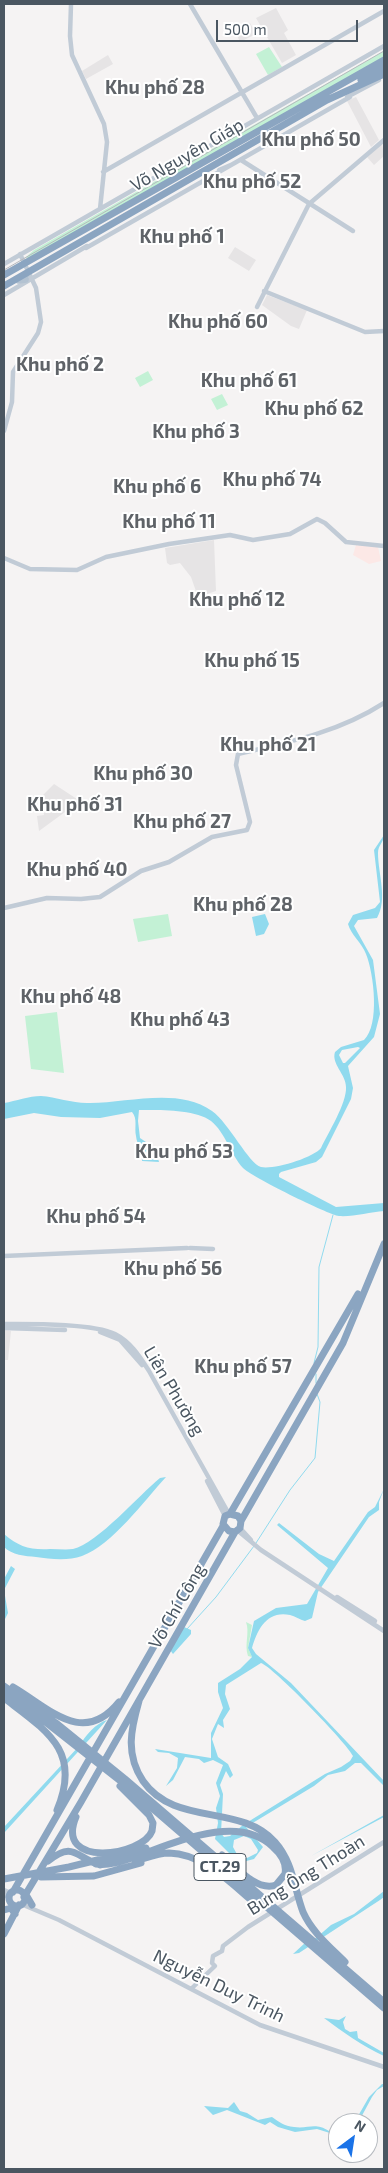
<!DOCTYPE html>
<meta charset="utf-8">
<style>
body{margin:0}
#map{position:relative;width:388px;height:2173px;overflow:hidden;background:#f5f3f3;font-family:"Exo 2",sans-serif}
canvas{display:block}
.frame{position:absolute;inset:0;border:5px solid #4a5661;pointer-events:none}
.north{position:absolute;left:328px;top:2113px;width:50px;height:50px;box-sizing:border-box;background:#fff;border:1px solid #b7bbc0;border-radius:50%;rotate:31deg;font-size:14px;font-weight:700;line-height:20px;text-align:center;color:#4a5661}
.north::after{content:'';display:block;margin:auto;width:18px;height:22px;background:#1a73e8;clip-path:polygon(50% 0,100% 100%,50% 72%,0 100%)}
.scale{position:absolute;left:216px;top:20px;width:142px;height:22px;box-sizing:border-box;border:2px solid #4a5661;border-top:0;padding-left:6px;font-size:15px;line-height:18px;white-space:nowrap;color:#4a5661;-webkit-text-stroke:4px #fff;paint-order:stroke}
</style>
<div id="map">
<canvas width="388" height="2173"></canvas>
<div class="frame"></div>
<div class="north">N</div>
<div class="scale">500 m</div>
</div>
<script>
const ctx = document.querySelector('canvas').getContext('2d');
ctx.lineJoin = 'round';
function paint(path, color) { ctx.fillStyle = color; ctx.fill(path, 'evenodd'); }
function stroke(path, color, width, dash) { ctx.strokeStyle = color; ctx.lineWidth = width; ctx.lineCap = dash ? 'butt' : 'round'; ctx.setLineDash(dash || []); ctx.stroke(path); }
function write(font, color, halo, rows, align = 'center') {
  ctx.font = font + ' "Exo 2",sans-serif'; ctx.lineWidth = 4; ctx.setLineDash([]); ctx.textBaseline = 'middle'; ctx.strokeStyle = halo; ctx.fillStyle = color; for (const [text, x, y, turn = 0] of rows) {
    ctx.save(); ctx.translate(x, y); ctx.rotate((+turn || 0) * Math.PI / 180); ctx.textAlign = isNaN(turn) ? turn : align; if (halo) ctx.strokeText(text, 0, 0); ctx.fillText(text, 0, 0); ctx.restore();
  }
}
paint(new Path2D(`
 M276,8L288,30L284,33L296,55L282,63L256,18Z
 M250,23L256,34L240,42L235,31Z
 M108,55L113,64L86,79L82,71Z
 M356,97L379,140L371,147L347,101Z
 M382,143L384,156L374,165L367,157Z
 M235,247L256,260L249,271L228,258Z
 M267,295L307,310L299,329L291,326L262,305Z
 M214,540L216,591L198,597L191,577L180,563L170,565L167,563L165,548Z
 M54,784L80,801L39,831L37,816L44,815L41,797Z
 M4,1330L11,1331L8,1360H4Z`), '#e6e4e5');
paint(new Path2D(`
 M356,545L378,547L381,561L369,564L353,555Z`), '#fce8e6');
paint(new Path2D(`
 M269,47L282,67L268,75L256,54Z
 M384,51V58L28,260L26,257L34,250Z
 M148,371L153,380L140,387L135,378Z
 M222,394L228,405L217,410L211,399Z
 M168,914L172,936L138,942L133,919Z
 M57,1012L64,1073L31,1069L25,1016Z
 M246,1622L252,1625L248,1648L252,1657L248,1656C244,1645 250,1632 246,1622Z`), '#c3f1d5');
paint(new Path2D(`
 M384,835C384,842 378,845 378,853C378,874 388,899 377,918L358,920L354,926L373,960L380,1014L374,1037L348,1066L353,1088L351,1099L322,1157L316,1162L281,1172L279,1174V1177L336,1207L384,1203V1211C370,1212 353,1217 339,1216C329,1215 250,1176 243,1168C231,1155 225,1132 211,1121C195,1109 159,1110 139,1110L138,1121L140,1138L155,1148L159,1162L142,1161C143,1150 137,1146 136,1136C134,1128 138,1119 132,1112L100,1118L61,1117L34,1113L4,1119V1103C16,1101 29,1096 41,1096C57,1097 74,1104 90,1103C128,1103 178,1087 212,1111C229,1123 249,1164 261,1167C273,1170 313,1158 321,1148C328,1133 347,1103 346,1087C346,1074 331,1064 335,1052L341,1047L364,1040C380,1025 374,974 366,954C362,943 351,935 348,924L353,915L375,908L380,902L374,850ZM358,1047L360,1048L345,1063H343L339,1055L342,1050Z
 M265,914L269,924L264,934L256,936L252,917Z
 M166,1477C144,1501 112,1545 82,1556C68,1561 50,1559 36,1557C25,1556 12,1555 4,1547V1534C19,1547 30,1550 50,1549C58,1549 66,1550 73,1549C98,1543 139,1495 160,1478Z
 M384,1489L379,1502V1510L369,1517L318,1592L312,1618L305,1621C300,1620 295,1616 290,1615C267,1610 257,1630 252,1648L256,1654L291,1683L384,1781V1786L361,1763H355L345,1771L328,1775L314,1786L246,1827L263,1847L254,1859L239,1863L215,1839L218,1823L216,1808L220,1796L216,1783L223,1765L213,1760L204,1763L199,1759L185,1757L173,1780L166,1786L177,1768L178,1758L169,1753L158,1752L155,1749L211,1758V1733L223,1708L218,1692V1683L240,1669L252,1657L248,1648L254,1621L276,1608L307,1604L328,1568L277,1525L279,1523L319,1554L334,1561L368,1512L375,1507ZM261,1663C272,1666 348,1744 353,1756L350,1761L341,1767L325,1774L243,1825L230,1836L224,1837L221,1833L223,1794L220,1785L226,1771L230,1778L233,1775L228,1764L218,1757L212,1739L218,1724L224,1728L223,1720L230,1709L225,1694L226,1685ZM244,1836L251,1839L258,1850L257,1853L247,1858L238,1856L233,1847L234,1840Z
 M11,1566L15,1569L4,1590L8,1613L4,1621V1579Z
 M184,1627L191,1630V1634L173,1654L170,1650Z
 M107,1720L4,1833V1827L80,1745C85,1736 96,1723 107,1720Z
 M384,1815V1817L311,1856Z
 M384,1891V1897L380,1900L299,1953L293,1954L306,1942L316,1938L331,1925L354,1914Z
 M346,2016L343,2022L345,2029L350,2032L357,2031L358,2038L384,2053V2056C362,2046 343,2032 324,2018L339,2020Z
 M382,2084H384V2086L377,2090L372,2097L358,2123H354L369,2097Z
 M234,2102L240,2111L247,2113L258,2120L272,2117C279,2122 284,2126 294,2127C309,2129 315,2122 329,2131C334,2129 337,2123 342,2120L345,2123H338V2128L333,2134L317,2129L295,2132L278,2127L270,2122L265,2125L227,2110L213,2115L204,2106L228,2108Z`), '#90daee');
stroke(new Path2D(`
 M314,1363L318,1347L319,1267L333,1215
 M316,1374V1383
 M256,1543L290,1490L315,1458L320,1402L317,1394
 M187,1629L216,1597L254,1546`), '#90daee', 1);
stroke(new Path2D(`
 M71,4L70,36L72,55L104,124L107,142L100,209
 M190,4L257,118
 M347,97L379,80
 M241,160L353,231
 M219,170L233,164
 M103,172L384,11
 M86,248L350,97
 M4,264L384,46
 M264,291L365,332L384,331
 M4,295L87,246
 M257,307L309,204L384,140
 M4,431L12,402L13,372L38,333L41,322L36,288L20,254
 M4,558L30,569L77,570L106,557L169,544L230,535L253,540L290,534L317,519L325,523L346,542L384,546
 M4,908L47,898L81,899L100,897L141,871L169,862L212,837L247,830L250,822L236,765L238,754C290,742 339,732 384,703
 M190,1248L213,1249
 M4,1256L187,1248
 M4,1324C30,1324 93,1323 115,1334C131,1342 140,1357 149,1371L229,1514
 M4,1328L65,1330
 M100,1332L120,1340L142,1365
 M207,1481L225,1516
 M240,1528L251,1540
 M237,1530L261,1550L384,1631
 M337,1597L375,1621
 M4,1890L11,1893
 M4,1894L9,1898
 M21,1904L59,1920L260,2025L384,2067
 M191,1989L215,1966L212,1963L213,1956L222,1951L223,1946L248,1927L384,1842`), '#c1cbd6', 4.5);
stroke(new Path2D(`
 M18,281L26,280V276`), '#b3c2d1', 5.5);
stroke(new Path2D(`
 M361,80L384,67
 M4,275L384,60
 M4,286L327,100L384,74
 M230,1514L358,1294
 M241,1521L238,1516L230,1514L225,1516L223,1524L229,1531L235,1532L240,1528L241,1521L343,1343L384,1244
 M4,1686L56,1723L125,1779L384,2002
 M13,1687C49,1708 83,1747 119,1702
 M4,1693L34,1713L123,1783L384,2008
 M4,1698C47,1731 82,1751 57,1810
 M139,1701C131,1729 125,1754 143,1781C175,1827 240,1803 275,1842C293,1862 294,1888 303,1912C312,1932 329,1946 345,1962
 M76,1817C54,1869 143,1856 152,1831L153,1823L149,1815L120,1786
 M48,1861C74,1840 76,1858 100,1865
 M135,1861C146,1858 158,1853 169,1853C205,1854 231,1884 257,1905
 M96,1864C112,1866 125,1860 140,1855C179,1841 239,1814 273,1847C281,1854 287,1863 285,1874L276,1885C257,1892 236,1867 222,1855
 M41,1877L94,1876L141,1863
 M4,1879L69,1867L146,1848
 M9 1898a8 8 0 1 1 16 0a8 8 0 1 1-16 0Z
 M13,1892L223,1526
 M25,1893L32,1905
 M24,1897L81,1802L235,1532
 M4,1910L11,1908L15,1914
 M4,1934L19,1905`), '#8ba5c1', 7);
stroke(new Path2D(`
 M4,270L384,51`), '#b5b8bd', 1);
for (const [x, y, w] of [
 [220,1867,52]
]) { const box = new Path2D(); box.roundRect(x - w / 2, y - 13.5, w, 27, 4); ctx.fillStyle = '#fff'; ctx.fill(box); stroke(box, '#4a5661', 1); }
write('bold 16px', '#4a5661', null, [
 ["CT.29",220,1867]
]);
write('18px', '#4a5661', '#fff', [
 ["Võ Nguyên Giáp",187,155,-30],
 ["Liên Phường",174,1391,59],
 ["Võ Chí Công",177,1606,-60],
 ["Bưng Ông Thoàn",306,1875,-32],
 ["Nguyễn Duy Trinh",219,1986,26]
]);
write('bold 19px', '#5f6368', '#fff', [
 ["Khu phố 28",155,88],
 ["Khu phố 50",311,140],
 ["Khu phố 52",252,182],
 ["Khu phố 1",182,237],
 ["Khu phố 60",218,322],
 ["Khu phố 2",60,365],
 ["Khu phố 61",249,381],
 ["Khu phố 62",314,409],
 ["Khu phố 3",196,432],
 ["Khu phố 74",272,480],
 ["Khu phố 6",157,487],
 ["Khu phố 11",169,522],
 ["Khu phố 12",237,600],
 ["Khu phố 15",252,661],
 ["Khu phố 21",268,745],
 ["Khu phố 30",143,774],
 ["Khu phố 31",75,805],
 ["Khu phố 27",182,822],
 ["Khu phố 40",77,870],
 ["Khu phố 28",243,905],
 ["Khu phố 48",71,997],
 ["Khu phố 43",180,1020],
 ["Khu phố 53",184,1152],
 ["Khu phố 54",96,1217],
 ["Khu phố 56",173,1269],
 ["Khu phố 57",243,1367]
]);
</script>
